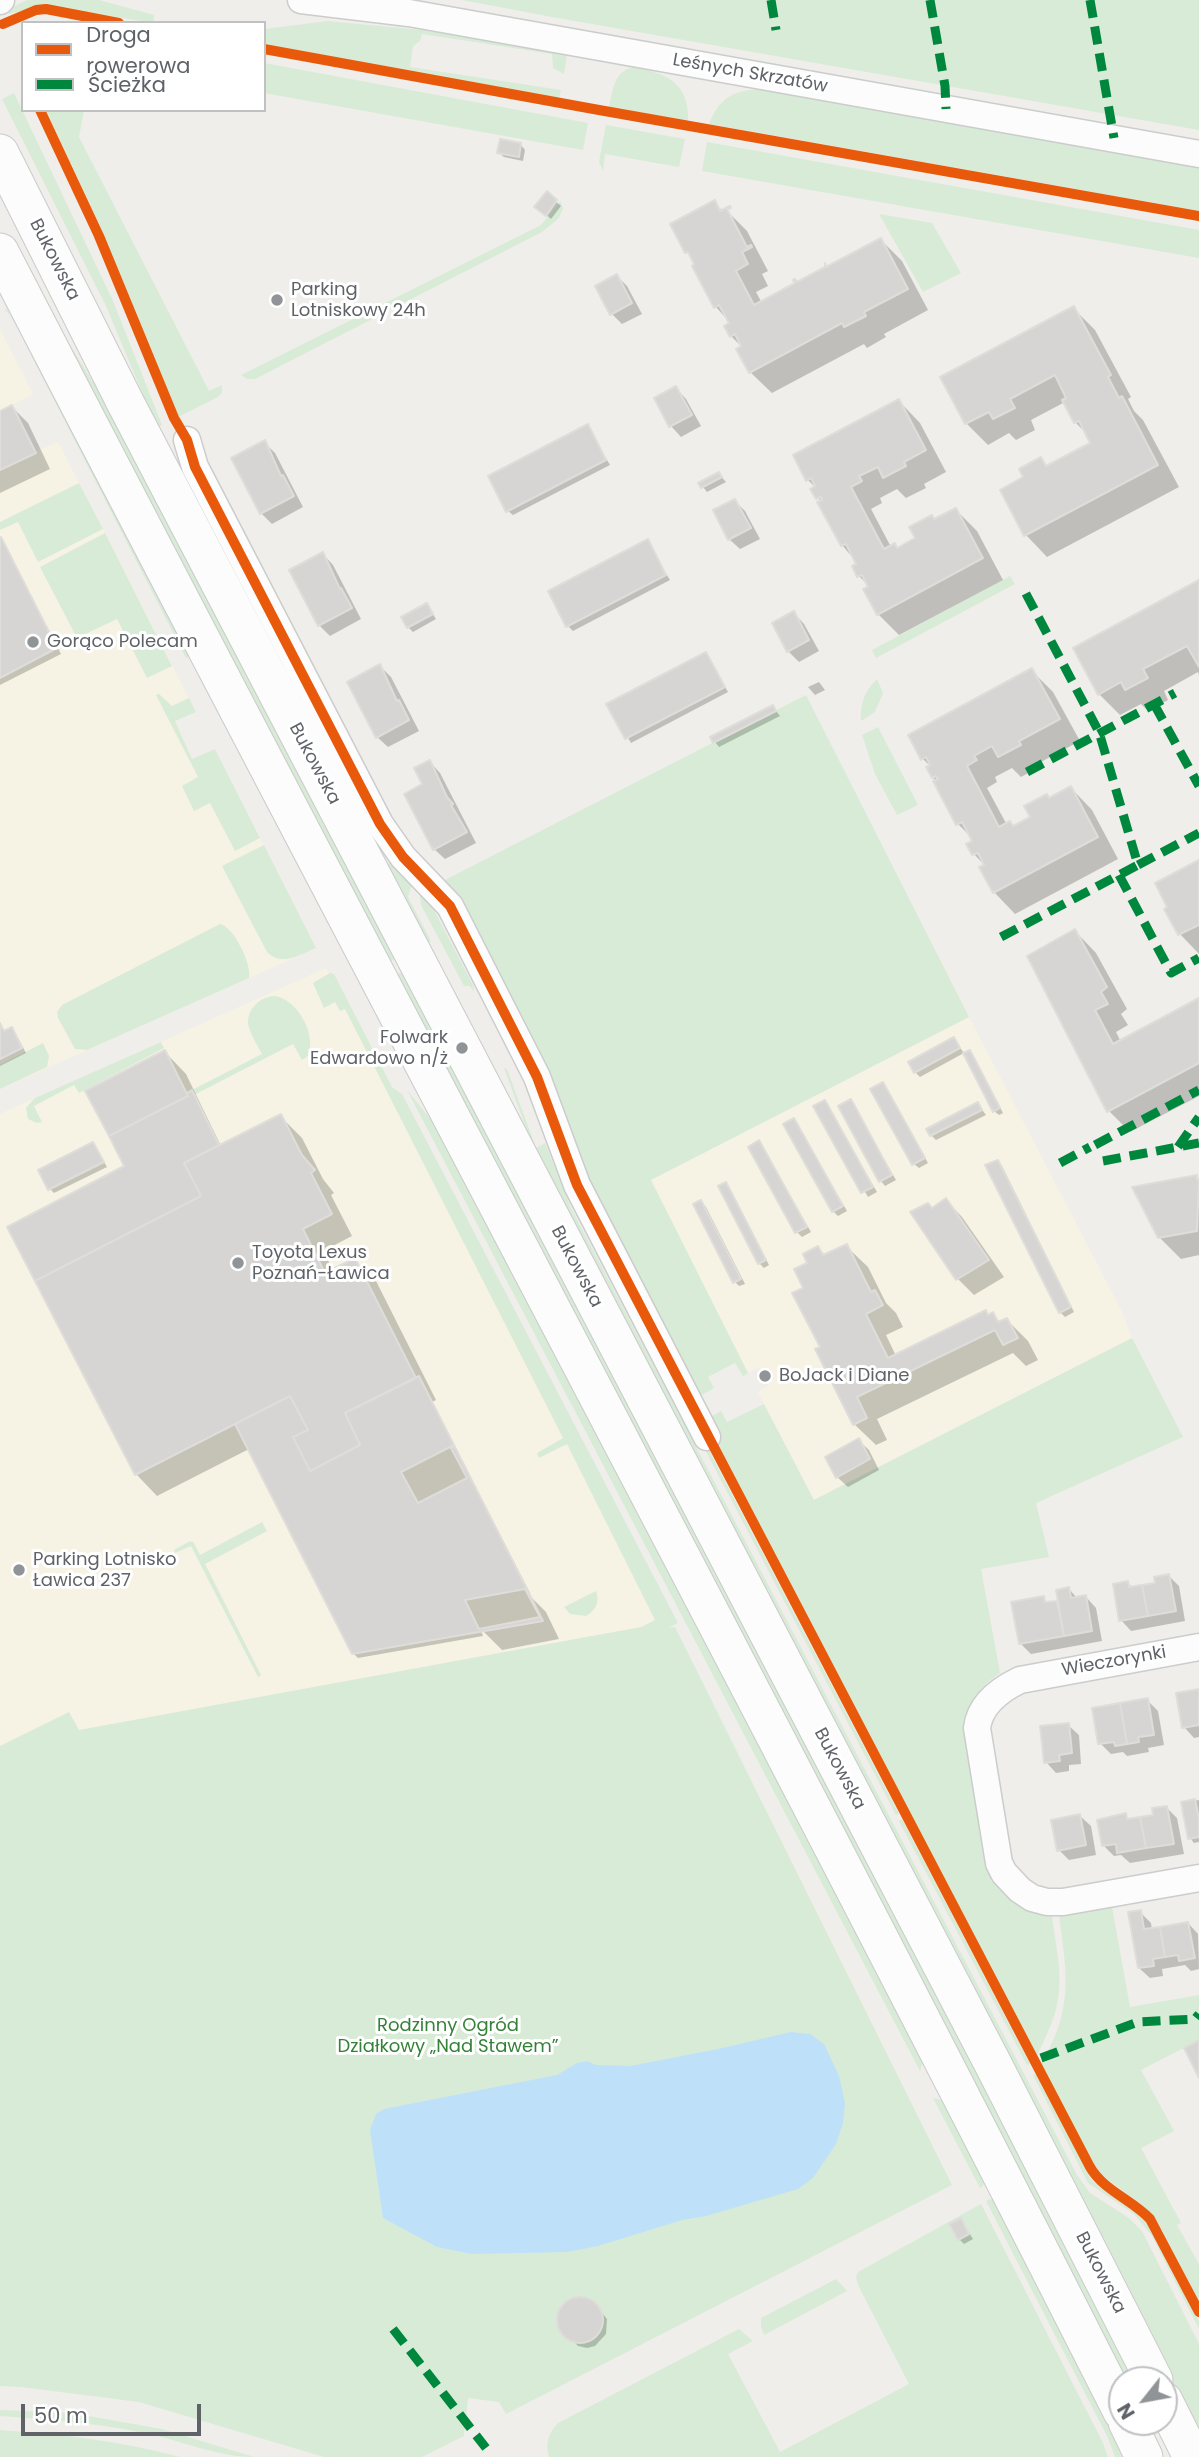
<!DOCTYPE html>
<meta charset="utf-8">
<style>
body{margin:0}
#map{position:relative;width:1199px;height:2457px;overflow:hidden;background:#efeeea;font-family:Poppins,sans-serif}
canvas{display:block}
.legend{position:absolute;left:21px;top:21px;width:245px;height:91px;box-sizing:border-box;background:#fff;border:2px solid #bfc1c3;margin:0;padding:9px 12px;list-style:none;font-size:21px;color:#5f6368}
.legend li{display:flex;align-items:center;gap:14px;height:35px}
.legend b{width:35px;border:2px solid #bfc1c3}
.north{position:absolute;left:1108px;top:2366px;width:70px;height:70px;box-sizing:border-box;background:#fff;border:2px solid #bfc1c3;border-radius:50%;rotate:239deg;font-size:19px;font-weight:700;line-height:28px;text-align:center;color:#5f6368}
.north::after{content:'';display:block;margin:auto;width:24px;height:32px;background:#919496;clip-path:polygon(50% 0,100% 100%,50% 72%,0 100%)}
.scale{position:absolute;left:21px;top:2404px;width:180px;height:32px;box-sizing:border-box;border:4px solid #5f6368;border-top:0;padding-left:9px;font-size:21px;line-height:24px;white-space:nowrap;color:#5f6368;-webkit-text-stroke:5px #fff;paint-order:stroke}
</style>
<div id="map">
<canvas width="1199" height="2457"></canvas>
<ul class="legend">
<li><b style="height:9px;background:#e8590c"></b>Droga rowerowa</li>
<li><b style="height:9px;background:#00873e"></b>Ścieżka</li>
</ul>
<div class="north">N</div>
<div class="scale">50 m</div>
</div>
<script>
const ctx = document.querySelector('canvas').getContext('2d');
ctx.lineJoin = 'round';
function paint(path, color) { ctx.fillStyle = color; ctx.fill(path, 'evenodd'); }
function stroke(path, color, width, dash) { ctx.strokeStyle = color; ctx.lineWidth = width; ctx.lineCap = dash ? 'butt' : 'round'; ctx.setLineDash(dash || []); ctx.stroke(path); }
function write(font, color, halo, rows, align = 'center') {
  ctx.font = font + ' Poppins,sans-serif'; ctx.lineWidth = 6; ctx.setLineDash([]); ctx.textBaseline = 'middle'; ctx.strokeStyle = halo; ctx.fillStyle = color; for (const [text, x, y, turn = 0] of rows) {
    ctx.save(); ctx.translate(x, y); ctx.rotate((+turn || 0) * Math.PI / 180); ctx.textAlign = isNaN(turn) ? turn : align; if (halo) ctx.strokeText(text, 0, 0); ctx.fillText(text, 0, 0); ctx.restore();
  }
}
paint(new Path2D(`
 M0,329L33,394L12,405L35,452L58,442L196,712L175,721L192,759L215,749L316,948L0,1089Z
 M326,968L663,1629L0,1749V1114Z
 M969,1017L1122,1312L1132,1338L813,1500L758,1392L769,1385L760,1367L748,1373L650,1180Z`), '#f7f3e4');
paint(new Path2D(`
 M27,0H99L154,15V23L43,5L9,14L4,11Z
 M462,0H1199V130L552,17Z
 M327,21L422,30L567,54L564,74L553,68L552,54L422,34L420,41L413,46L410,67L561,90L559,98L264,44L265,29Z
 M264,63L588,123L583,150L264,93Z
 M633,67C666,73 690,83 688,121L609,107C613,89 614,72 633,67Z
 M763,89L1199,165V211L709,124C720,96 735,90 763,89Z
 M14,93L113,301L162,425L159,427L387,864L394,861L413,880L408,897L431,941L426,944L154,421L106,306L2,99Z
 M46,110H84L79,137L209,391L222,385V392L218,397L178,417L98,221Z
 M606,125L685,139L679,167L605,154L603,171L599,162Z
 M707,142L1199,230V258L702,171Z
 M560,201L563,208L559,218L542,232L255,379H247L241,375L541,225Z
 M879,214L932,223L961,273L923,292Z
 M7,309L167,611L189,656L186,658L11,316L5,310Z
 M73,350L100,393L397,958L387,963L69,352Z
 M79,483L103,529L38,562L18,522L0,530V522Z
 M105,533L172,666L147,678L117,619L77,638L40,567Z
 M1010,576L1015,584L876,658L872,650Z
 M877,679L883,693L875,712L861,721C860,703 864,692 877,679Z
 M159,694L172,706L189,698L196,712L175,721L192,759L215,749L260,838L235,851L210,803L194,811L182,786L198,777L156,695Z
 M806,695L969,1017L651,1180L748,1373L743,1376L735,1363L708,1377L714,1388L698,1397L594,1198L443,881Z
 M878,727L918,805L897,815L875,774L862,735Z
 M264,845L316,948C299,955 282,967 267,952L222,866Z
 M420,896H423L435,912L473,985L474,992L470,986H464L421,905Z
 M220,924C234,927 252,964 249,978L87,1050L75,1049L58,1018L57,1012L62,1005Z
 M404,971L1137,2380H1123L394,976Z
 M330,973L334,974L392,1087L402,1094L678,1623L668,1628L675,1627L952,2185L506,2414L499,2402L468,2398L464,2436L422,2457H324L139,2402L21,2387L0,2386V1746L69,1712L79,1730L641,1627L655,1620L567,1444L539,1458L537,1453L563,1438L345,1009L340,1011L335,1002L324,1008L313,983Z
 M275,996C298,1000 317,1035 308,1056L302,1060L293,1044L194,1095L192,1090L262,1054C258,1046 252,1037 249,1028C244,1011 260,996 275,996Z
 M161,1042L164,1048L79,1093L74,1085L34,1106L42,1122L37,1123L28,1119L26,1108L35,1098Z
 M43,1043L49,1056L47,1067L0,1089V1065Z
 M504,1068L507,1069L536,1148L545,1143L571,1208L1077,2175L1090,2193L1129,2218L1142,2231L1199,2344V2434L950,1950L536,1155Z
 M407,1090L437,1127L924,2058L920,2071Z
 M1132,1338L1183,1437L1036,1503L1049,1557L981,1569L1000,1673C982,1685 971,1698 966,1720L991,1874C1006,1898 1023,1912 1052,1916C1055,1943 1063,1972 1058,1999C1055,2020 1045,2038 1036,2057L712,1434L709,1418L721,1411L727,1422L764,1404L814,1500Z
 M703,1439L899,1814L896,1815L700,1440Z
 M262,1522L267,1531L205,1564L261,1675L258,1677L191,1546L175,1553L174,1550L190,1541L194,1543L200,1555Z
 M596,1591C600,1602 596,1610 586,1616L570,1614L564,1607Z
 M902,1819L1030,2064L1027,2065L899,1821Z
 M1112,1907L1130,2007L1199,1995V2040L1141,2070L1174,2131L1141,2148L1181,2223L1177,2225L1199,2264V2302L1162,2230L1153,2216L1143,2206L1099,2173L1040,2065C1074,2010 1067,1975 1059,1916Z
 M1036,2074L1091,2180L1138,2212L1147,2221L1199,2321V2329L1152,2236L1134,2214L1088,2183L1033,2075Z
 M933,2098L945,2101L986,2178L983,2186L980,2188Z
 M990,2199L998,2201L1104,2412L1122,2457H1115L1108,2438L986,2201Z
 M981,2204L1102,2441L1108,2457H549C545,2444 548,2433 558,2423L739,2329L753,2341L728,2354L780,2452L909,2384L858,2285L856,2277L858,2272Z
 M836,2279L847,2291L764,2335L761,2327V2318Z
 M0,2410L71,2413L162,2429L254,2457C216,2457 181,2440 144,2433C96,2423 48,2419 0,2416Z
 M0,2430C61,2434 120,2441 180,2457H0Z`), '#d8ebd6');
paint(new Path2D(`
 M791,2032L810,2034L824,2044L839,2076L845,2103L843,2123L836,2144L813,2178L798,2189L706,2216L682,2220L598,2246L567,2252L472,2254L437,2247L383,2218L370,2130L376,2114L384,2109L557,2075L577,2063L587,2061L596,2065L630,2066L718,2049Z`), '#bfe0f9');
paint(new Path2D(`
 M521,145L525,150L523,161L504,157L499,153Z
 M547,194L561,206L551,219L542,211Z
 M714,203L723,211L726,210L747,231L768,271L762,274L768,286L756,292L762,303L881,240L902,261L928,310L884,334L886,337L867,348L864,344L772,393L750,372L743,348L731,336V324L716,307L693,259L687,252Z
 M617,276L627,286L642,314L622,324L612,314Z
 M1074,309L1095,330L1131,397L1128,399L1134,411L1143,420L1179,487L1047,557L1026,535L1002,490L1026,478L1041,460L1048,467L1093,444L1088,435L1075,422L1065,402L1031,420L1035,430L1016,440L1009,433L988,445L966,423Z
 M676,388L686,399L701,426L681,437L671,426Z
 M899,401L920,423L946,472L924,484L926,488L906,498L897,489L880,498L882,503L871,509L891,547L894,545L898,549L918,539L935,521L956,510L977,531L1003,580L899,635L878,614L870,587L859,576V565L842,545L822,502L818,498L816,488L808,480Z
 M12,407L28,423L50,469L0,493V413Z
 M587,426L610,465L513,515L508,511Z
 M264,442L275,453L303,507L272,524L261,513Z
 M719,474L726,482L707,492L703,487Z
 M735,501L745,511L760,539L740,549L729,539Z
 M0,540L5,544L61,654L0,685Z
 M647,542L670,580L573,631L568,626Z
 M323,554L333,565L361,619L330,636L319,625Z
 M1199,582V675L1198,672L1164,691L1168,700L1148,711L1141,704L1120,715L1099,694Z
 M427,605L436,619L413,632L408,627Z
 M794,613L804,624L819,651L799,662L788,651Z
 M706,654L728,692L631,743L609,704Z
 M380,666L391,677L419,731L388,747L377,737Z
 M1032,671L1053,692L1080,741L1039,763L1041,766L1021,777L1012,768L995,777L997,782L987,788L1007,825L1010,823L1014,827L1032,818L1050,800L1071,788L1092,810L1118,859L1015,914L994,892L985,866L974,854L972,838L958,824L933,777L931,767L923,759Z
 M819,682L825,690L815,695L808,687Z
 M773,707L780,716L719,747L715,742Z
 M430,762L440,773L476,843L445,859L434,849L425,785Z
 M1199,862V954L1180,934L1166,910Z
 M1075,931L1096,953L1127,1009L1121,1014L1128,1025L1116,1032L1121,1042L1199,1000V1096L1130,1132L1109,1111Z
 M0,1022L5,1032L11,1029L16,1034L26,1053L0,1066Z
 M954,1039L964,1053L920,1077L915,1072Z
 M165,1052L186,1074L221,1146L280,1116L302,1138L323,1179L334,1193L331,1195L352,1236L323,1251L333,1270L354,1260L376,1281L436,1400L432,1402L530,1593H527L546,1612L559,1639L502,1650L480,1628L483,1636L358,1658L353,1653L249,1449L157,1496L136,1474L127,1167Z
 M970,1052L974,1057L1003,1113L999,1115L994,1111Z
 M882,1084L928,1163L919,1168L914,1164Z
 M850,1101L896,1180L885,1186L881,1181Z
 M825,1102L877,1192L868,1197L816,1107Z
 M978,1104L986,1115L936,1140L931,1135L928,1129Z
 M794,1120L847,1211L838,1216L833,1211Z
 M759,1142L811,1232L802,1237L797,1232Z
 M93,1144L107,1167L54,1193L50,1189Z
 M997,1162L1002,1166L1074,1312L1065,1317L1060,1312Z
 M1196,1177L1199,1180V1255L1181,1259L1159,1237Z
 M725,1184L730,1189L769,1265L764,1268L759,1263Z
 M946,1200L962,1217L1004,1277L974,1295L958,1279Z
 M701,1202L706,1207L745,1284L739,1286L735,1282Z
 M846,1246L868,1267L886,1303L896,1313L903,1327L886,1335L896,1356L985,1312L989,1316L993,1314L1001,1323L1007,1320L1028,1341L1038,1360L1026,1366L1013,1353L877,1419L887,1440L876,1445L854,1424L822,1348L805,1288L809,1264L818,1248L826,1256Z
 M858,1440L869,1450L879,1470L848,1487L837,1477Z
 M1169,1576L1179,1586L1185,1621L1131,1631L1121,1620L1128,1583L1133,1588L1157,1584Z
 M1069,1589L1078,1599L1086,1597L1096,1608L1102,1641L1031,1654L1020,1643L1043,1598L1049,1604L1059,1602Z
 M1199,1690V1737L1194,1738L1184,1727Z
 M1147,1700L1158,1711L1164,1745L1148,1748L1149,1752L1127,1756L1123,1752L1111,1754L1100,1743Z
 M1068,1725L1079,1735L1081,1764L1069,1765V1771L1056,1773L1046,1762Z
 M1199,1800V1842L1194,1843L1190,1838L1183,1803Z
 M1167,1808L1177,1818L1184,1854L1130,1863L1121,1855L1114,1856L1103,1845L1125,1815L1131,1821L1155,1816Z
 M1080,1816L1091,1826L1096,1855L1069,1860L1059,1850Z
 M1140,1912L1151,1923L1152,1930L1188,1923L1198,1934L1199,1969L1191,1971L1185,1965L1162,1969L1163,1976L1150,1978L1139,1968Z
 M961,2220L973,2239L964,2244L959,2239Z
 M577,2298L589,2300L595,2304L607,2319L606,2334L595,2346L587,2348L578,2346L561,2329L558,2320L560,2311L571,2300Z`), '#0003');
const building = new Path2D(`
 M500,139L521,143L519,157L497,153Z
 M547,191L557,200L546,216L534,207Z
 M715,200L720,211L730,206L731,208L727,209L747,247L751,245L752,247L742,252L748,264L736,271L754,305L795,283L793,280L795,279L797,282L825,267V263L826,267L881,238L908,289L864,312L866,316L844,327L842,323L749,373L736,349L741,346L735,334L730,337L724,326L729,323L719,305L714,308L692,266L694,264L688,252L685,253L670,224Z
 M617,274L632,303L610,315L595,286Z
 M1074,306L1111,375L1108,377L1119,398L1122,396L1158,465L1024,536L1000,490L1023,477L1019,469L1041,457L1046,466L1090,443L1079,421L1074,423L1062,400L1066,398L1055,375L1010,399L1015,408L993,419L989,412L965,424L940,377Z
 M676,386L692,415L669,427L654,398Z
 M899,399L926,450L904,462L906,466L902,468L883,478L878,467L859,476L862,481L851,487L884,549L895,543L897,548L915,538L909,527L932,515L934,519L956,508L983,558L877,615L863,589L868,587L862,575L857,577L852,566L856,564L846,544L841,546L817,502L822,500L821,497L816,499L810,489L815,486L811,478L806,481L793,455Z
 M12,405L36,453L0,470V411Z
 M588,424L606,460L506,512L488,476Z
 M265,440L281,476L283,475L294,496L260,514L231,458Z
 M719,472L722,477L701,488L698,483Z
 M735,499L751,528L728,540L713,510Z
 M1,537L57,648L0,678V538Z
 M648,539L666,575L566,627L548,591Z
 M323,552L340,589L341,588L352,608L318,626L289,570Z
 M1199,580V667L1187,646L1143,669L1148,678L1125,690L1121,682L1098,695L1073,648Z
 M427,603L433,614L407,628L401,617Z
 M794,611L809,640L787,652L772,623Z
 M706,652L725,687L625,739L606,704Z
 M380,664L397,701L399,700L409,720L376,738L347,682Z
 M1032,668L1060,719L1019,741L1021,745L998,757L992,746L974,756L977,760L967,766L999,827L1010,821L1013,826L1030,817L1024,806L1047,794L1049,798L1071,786L1098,837L993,893L979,867L984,865L978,853L972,855L966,844L972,841L962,822L956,825L933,781L938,779L936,776L932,778L926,767L930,765L926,757L921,760L908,735Z
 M773,705L776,711L713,743L710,737Z
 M430,760L447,797L453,804L451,805L467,832L433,850L404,794L422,784L414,768Z
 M1199,860V925L1178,935L1164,909L1167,907L1155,883Z
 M1075,929L1107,987L1101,992L1108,1004L1095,1010L1113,1044L1199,998V1063L1107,1112L1027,956Z
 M0,1024L4,1031L12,1027L22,1048L0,1059Z
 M954,1037L960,1048L914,1073L908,1062Z
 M165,1050L188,1096L109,1136L85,1091Z
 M970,1050L1000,1108L993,1112L963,1053Z
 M883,1082L925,1158L912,1165L870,1089Z
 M192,1090L219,1145L184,1163L201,1196L35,1281L7,1227L124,1166L109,1136L188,1096L187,1093Z
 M851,1099L892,1175L879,1182L838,1106Z
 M825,1100L873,1187L861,1193L813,1106Z
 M978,1102L982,1110L930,1136L926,1129Z
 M281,1114L302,1155L315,1170L311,1173L332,1214L303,1229L325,1273L355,1258L416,1378L345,1413L360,1445L310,1471L293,1437L308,1430L290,1396L135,1475L35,1281L201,1196L184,1163Z
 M794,1118L843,1206L832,1212L783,1124Z
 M759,1140L807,1227L795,1233L748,1147Z
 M93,1142L104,1162L48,1190L38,1170Z
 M998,1160L1071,1307L1059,1313L985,1165Z
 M1197,1175V1179H1199L1197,1231L1158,1238L1132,1187Z
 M726,1182L766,1260L758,1264L718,1186Z
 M946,1198L989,1260L956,1280L910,1212L928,1203L932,1208Z
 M701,1200L741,1279L733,1283L693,1204Z
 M847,1244L871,1292L875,1290L883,1305L866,1314L888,1358L986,1310L988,1315L993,1312L998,1322L1007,1318L1018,1338L1003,1345L995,1330L857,1397L867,1418L853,1425L815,1349L820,1347L792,1293L803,1288L794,1269L807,1263L803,1254L818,1246L823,1255Z
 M419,1376L543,1621L352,1654L235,1424L290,1396L308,1430L293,1437L310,1471L360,1445L345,1413Z
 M859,1438L870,1459L836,1478L825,1457Z
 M454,1445L451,1448L467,1478L418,1503L401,1472Z
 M1169,1574L1176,1611L1148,1616L1142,1585L1155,1583L1154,1577Z
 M1128,1581L1129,1587L1142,1585L1148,1616L1119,1621L1113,1584Z
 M1069,1587L1071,1598L1086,1595L1092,1631L1064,1636L1056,1590Z
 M525,1589L540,1617L479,1629L465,1600Z
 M1044,1596L1045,1602L1057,1601L1064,1636L1019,1644L1011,1602Z
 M1199,1689V1725L1182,1728L1176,1693Z
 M1148,1698L1154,1735L1138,1737L1139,1742L1127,1744L1120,1703Z
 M1120,1703L1127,1744L1115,1746L1114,1742L1098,1744L1092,1708Z
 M1069,1723L1072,1753L1059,1755L1060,1761L1044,1763L1040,1726Z
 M1195,1799L1199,1819V1837L1188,1839L1181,1802Z
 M1167,1806L1174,1844L1146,1848L1140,1817L1153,1815L1152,1808Z
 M1126,1813L1127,1819L1140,1817L1146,1848L1117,1853L1116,1844L1102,1846L1097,1820Z
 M1080,1814L1086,1845L1057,1851L1051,1820Z
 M1141,1910L1144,1929L1160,1927L1165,1957L1153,1959L1154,1966L1138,1968L1128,1912Z
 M1188,1922L1195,1958L1179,1961L1178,1955L1165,1957L1160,1927Z
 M1199,2040V2078L1184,2048Z
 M961,2218L969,2234L958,2240L949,2224Z
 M557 2320a23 23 0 1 1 46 0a23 23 0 1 1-46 0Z`);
paint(building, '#d6d5d3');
stroke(building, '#deddd9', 2);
const street = new Path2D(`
 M301,0L409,13L1199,154
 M0,1L1,0
 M187,440L195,467L380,824L403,857L450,906L537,1077L577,1185L707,1437
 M1199,1647L1020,1680C999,1690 980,1704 977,1728L999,1863L1004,1873L1020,1890L1032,1898L1047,1902H1063L1199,1878`);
const secondary = new Path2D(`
 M0,153L125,402L993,2064L1154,2380
 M0,252C372,973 756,1688 1122,2412
 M1164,2401L1192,2457
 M1127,2422L1144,2457`);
stroke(street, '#cbcccc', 29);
stroke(secondary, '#cacacb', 39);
stroke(street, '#fdfcfc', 26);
stroke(secondary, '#fdfcfc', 37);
stroke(new Path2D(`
 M771,0L776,30
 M930,0L945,86L946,109
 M1090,0L1114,138
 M1154,704L1199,786
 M1027,772L1175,693
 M1138,865L1199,833
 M1119,875L1171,973L1199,958
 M1001,937L1138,865L1099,732L1024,590
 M1095,1145L1199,1090
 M1178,1147L1199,1117
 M1103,1161L1199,1143
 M1060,1163L1090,1147
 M1041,2058L1138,2022L1195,2019L1199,2014
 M393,2329L486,2448`), '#00873e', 9, [18, 9]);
stroke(new Path2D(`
 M3,24L36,10L46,9L119,23
 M264,49L599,110L1199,216
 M40,110L99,236L174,418L187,440L195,467L380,824L403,857L450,906L537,1077L577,1185L1090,2167C1103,2190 1132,2200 1150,2219L1199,2312`), '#e8590c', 10);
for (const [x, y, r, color] of [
 [277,300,7,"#919496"],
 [33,642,7,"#919496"],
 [462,1048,7,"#919496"],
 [238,1263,7,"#919496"],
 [765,1376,7,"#919496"],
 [19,1570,7,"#919496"]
]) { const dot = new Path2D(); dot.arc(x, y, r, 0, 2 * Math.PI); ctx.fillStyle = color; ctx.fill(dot); stroke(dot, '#fff', 2.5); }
write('18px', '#5f6368', '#fff', [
 ["Leśnych Skrzatów",750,74,10],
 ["Bukowska",54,260,63],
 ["Bukowska",314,764,62],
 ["Bukowska",576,1267,62],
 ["Wieczorynki",1114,1662,-10],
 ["Bukowska",839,1769,62],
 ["Bukowska",1100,2273,63]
]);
write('18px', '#5f6368', '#fff', [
 ["Parking",291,290],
 ["Lotniskowy 24h",291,311],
 ["Gorąco Polecam",47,642],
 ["Folwark",448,1038,"right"],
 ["Edwardowo n/ż",448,1059,"right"],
 ["Toyota Lexus",252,1253],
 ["Poznań-Ławica",252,1274],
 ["BoJack i Diane",779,1376],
 ["Parking Lotnisko",33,1560],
 ["Ławica 237",33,1581]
], 'left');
write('18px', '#348238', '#fff', [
 ["Rodzinny Ogród",448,2026],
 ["Działkowy „Nad Stawem”",448,2047]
]);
</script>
